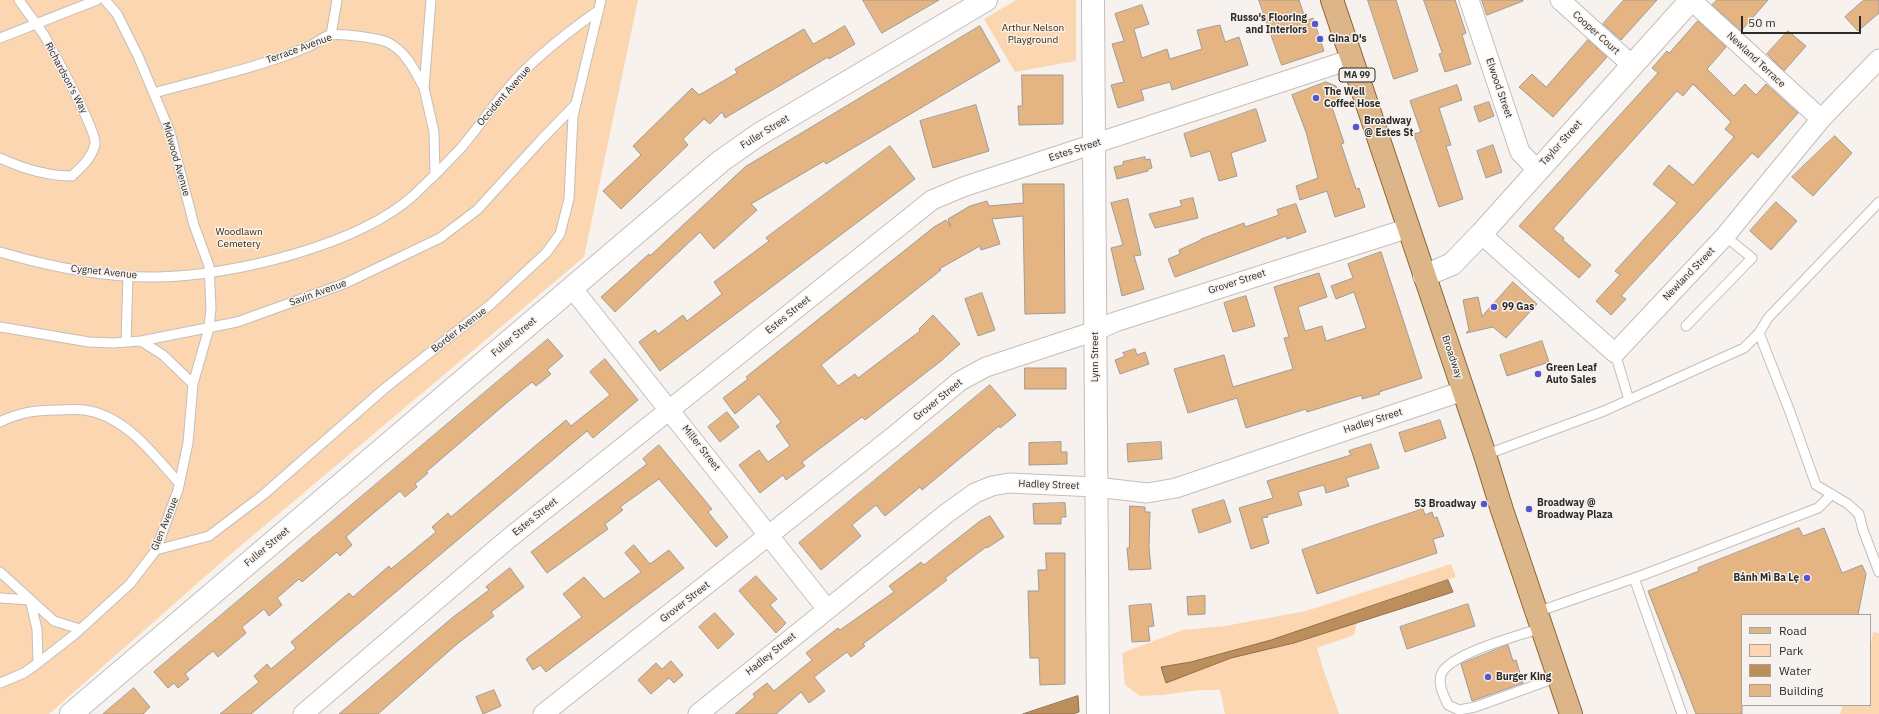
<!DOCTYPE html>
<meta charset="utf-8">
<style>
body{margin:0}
#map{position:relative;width:1879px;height:714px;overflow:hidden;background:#f7f2ed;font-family:"IBM Plex Sans",sans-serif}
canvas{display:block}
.legend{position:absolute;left:1741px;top:614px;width:130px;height:92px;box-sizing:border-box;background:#f7f2ed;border:1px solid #a6a29f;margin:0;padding:5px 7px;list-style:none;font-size:12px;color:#2d2b29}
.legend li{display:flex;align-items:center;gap:8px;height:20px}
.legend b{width:20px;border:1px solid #a6a29f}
.scale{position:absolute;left:1741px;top:16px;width:120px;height:18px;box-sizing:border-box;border:2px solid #2d2b29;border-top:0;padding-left:5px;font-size:12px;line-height:14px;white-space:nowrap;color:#2d2b29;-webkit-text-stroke:3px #f7f2ed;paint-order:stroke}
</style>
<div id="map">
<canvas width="1879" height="714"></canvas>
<ul class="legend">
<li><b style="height:5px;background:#dcb688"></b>Road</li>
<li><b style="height:11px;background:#fcd6b0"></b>Park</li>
<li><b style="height:11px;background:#bc8e5c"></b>Water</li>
<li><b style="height:11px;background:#e4b482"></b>Building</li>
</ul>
<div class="scale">50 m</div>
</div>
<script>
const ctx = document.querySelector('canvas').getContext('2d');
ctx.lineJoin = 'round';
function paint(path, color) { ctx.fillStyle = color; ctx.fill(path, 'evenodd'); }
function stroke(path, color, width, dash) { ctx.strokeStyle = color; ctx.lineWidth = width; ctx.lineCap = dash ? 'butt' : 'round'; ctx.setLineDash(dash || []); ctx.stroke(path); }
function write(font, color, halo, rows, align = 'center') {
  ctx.font = font + ' "IBM Plex Sans",sans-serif'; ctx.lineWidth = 3; ctx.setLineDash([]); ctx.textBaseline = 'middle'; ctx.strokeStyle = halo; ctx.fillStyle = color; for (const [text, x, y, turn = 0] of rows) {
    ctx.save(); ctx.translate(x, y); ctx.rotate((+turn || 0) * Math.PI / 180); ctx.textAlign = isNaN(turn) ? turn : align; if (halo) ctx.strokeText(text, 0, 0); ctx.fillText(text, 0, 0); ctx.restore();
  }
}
paint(new Path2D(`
 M0,0H638L584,257L225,559L49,714H0Z
 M1016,0H1076V61L1015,72L984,19Z
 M1451,564L1456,577L1359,611L1354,635L1317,648C1323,671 1332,692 1339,714H1225L1220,690H1200L1162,695L1140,696L1125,685L1122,653L1183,630L1225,626L1306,611Z
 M1873,632L1879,633V714H1840L1843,705H1870V651Z`), '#fcd6b0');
const water = new Path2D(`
 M1448,580L1453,592L1294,643L1231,658L1166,683L1161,667L1191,662L1271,640Z
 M1078,696L1079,712L1072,714H1023Z`);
paint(water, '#bc8e5c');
stroke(water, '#91704d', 1);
const building = new Path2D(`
 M863,0H939L882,33Z
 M1259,0H1299L1306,21L1313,18L1324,51L1282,65Z
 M1368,0H1396L1418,71L1394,79Z
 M1424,0H1455L1466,33L1462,35L1471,64L1445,72L1439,54L1442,53Z
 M1482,0H1523V1L1487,15Z
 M1624,0H1657L1621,40L1603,24Z
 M1717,0H1768L1741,31L1712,5Z
 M1864,0H1879V13L1858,31L1845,17Z
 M1142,5L1149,24L1134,29L1142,58L1167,49L1170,59L1202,49L1197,30L1220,25L1225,42L1239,37L1248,65L1172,90L1170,82L1141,90L1144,100L1118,108L1111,85L1124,82L1112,44L1124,41L1115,14Z
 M1698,21L1726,47L1707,69L1734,96L1745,84L1756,95L1766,84L1798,113L1758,158L1752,153L1621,296L1626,299L1611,315L1596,301L1620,275L1615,271L1677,203L1653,184L1669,165L1693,185L1734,137L1725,129L1731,122L1693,84L1683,96L1677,91L1553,229L1564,238L1563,240L1591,265L1579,278L1519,226L1658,73L1652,68L1667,51L1669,53Z
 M845,26L855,44L829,59L828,57L725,118L722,112L710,124L704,119L683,139L688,145L621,209L603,191L641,155L633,146L692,88L699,95L737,73L735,69L804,29L813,44Z
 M980,26L1000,61L826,164L824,161L751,204L757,210L714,249L700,232L615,312L601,297L649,254L650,256L745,167Z
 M1788,31L1806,46L1784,71L1767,54Z
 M1588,40L1607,57L1553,117L1519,87L1532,74L1546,87Z
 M1022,75H1063V124L1019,125L1018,106H1022Z
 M1326,82L1336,86L1341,101L1331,104L1344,143L1341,144L1356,189L1359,188L1365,207L1335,217L1327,191L1300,200L1296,186L1318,178L1306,132L1292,95Z
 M1457,85L1462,100L1439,108L1451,145L1446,146L1463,199L1439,207L1414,134L1421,132L1410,101Z
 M1489,102L1494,116L1479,122L1474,107Z
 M976,105L989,151L933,168L920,121Z
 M1256,109L1266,141L1231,153L1237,176L1219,181L1210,151L1191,157L1184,134Z
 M1835,136L1852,153L1813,196L1792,177Z
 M1493,145L1502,172L1486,178L1477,151Z
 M890,146L915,179L660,371L639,342L655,330L658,334L683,315L687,321L722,294L714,282L769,241L766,238Z
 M1145,157V160L1150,159L1152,168L1148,169V171L1117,179L1114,167L1123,165V162Z
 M1023,184H1064L1065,313L1025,314L1023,216L992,219L1000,244L981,250L980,246L939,269L941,270L821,365L838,386L855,374L858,378L920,331L919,329L933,315L960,344L941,361L865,420L862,417L802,462L805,466L786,480L783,475L760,493L739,465L759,450L768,462L790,446L776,426L781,422L759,394L735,414L723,398L748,379L746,377L934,227L946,220L951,227L948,219L970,206L987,201L989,206L1023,203Z
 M1193,198L1198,218L1155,228L1149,214L1182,206L1180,201Z
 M1128,199L1141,255L1134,256L1144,289L1122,296L1111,248L1123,245L1111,203Z
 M1776,202L1797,221L1771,250L1750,231Z
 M1296,204L1306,232L1287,239L1286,236L1175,277L1168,259L1180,254L1179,250L1201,240V239L1244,223L1245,227L1279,215L1277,210Z
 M1381,252L1422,378L1379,392L1380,394L1362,399V395L1307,412L1306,409L1246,428L1237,398L1188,413L1174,369L1224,355L1233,387L1293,369L1284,338L1289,337L1274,287L1319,273L1327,297L1298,307L1305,331L1322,326L1326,341L1366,328L1354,292L1336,299L1331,286L1353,278L1348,264Z
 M1513,282L1537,304L1506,338L1493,327L1466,333L1469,330L1463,300L1478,297L1482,316Z
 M982,293L995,330L978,336L965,299Z
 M1246,296L1255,326L1233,332L1224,303Z
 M548,339L563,356L547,370L551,374L536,386L532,382L510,400L426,472L428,473L415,484L417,487L405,497L400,491L357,527L346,537L352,545L340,556L337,552L302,582L299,579L277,598L282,605L269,616L264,609L242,627L246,633L218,657L213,651L185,674L189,679L178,688L174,683L168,688L154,672Z
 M1542,341L1549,362L1507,376L1500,355Z
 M1135,349L1137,355L1145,352L1149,364L1120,374L1115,360L1125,356L1123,353Z
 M605,359L638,400L593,438L587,431L251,714H220L259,682L254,676L267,664L271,669L296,648L291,642L349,593L353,597L389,566L391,569L436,532L432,527L448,513L451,517L566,420L571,426L610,395L590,372Z
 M1025,368H1066V389H1025Z
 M990,385L1016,415L1000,428L999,426L922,490L920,487L885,516L876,505L852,525L861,536L821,570L799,543Z
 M727,412L739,427L720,442L708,427Z
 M1440,420L1446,438L1405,452L1399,433Z
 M1061,442V452H1067V464L1029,465V443Z
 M1161,442L1162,459L1128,462L1127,444Z
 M1371,444L1379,468L1346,478L1349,486L1326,493L1324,485L1298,492L1302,505L1267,515L1268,517L1262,518L1269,543L1251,549L1239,508L1273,498L1267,481L1351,455L1349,451Z
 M659,445L712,509L708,512L728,537L716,547L659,479L620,507L623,510L605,524L608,529L547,573L531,552L647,464L643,459Z
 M1224,500L1231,522L1199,533L1192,510Z
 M1065,503L1066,517H1061V524H1034L1033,504Z
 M1130,506L1145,507V512H1150L1149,547L1151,569L1129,570L1127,548H1129Z
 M1423,509L1425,515L1432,512L1434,518L1437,517L1444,536L1433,539L1437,553L1317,594L1302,550Z
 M990,516L1004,537L987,548L986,547L945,578L947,580L863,644L865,646L851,657L847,652L814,677L825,691L809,703L801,692L776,714H735L755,697L753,694L767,683L774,691L812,660L806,653L838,628L840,630L894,592L889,586L921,562L924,565L980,521Z
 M1799,528L1803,536L1824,528L1842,573L1862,565L1866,574L1858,615H1742V714H1696L1648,591L1699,571L1698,568Z
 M634,545L650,564L669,550L684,568L546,672L540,665L533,670L526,659L582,617L563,594L584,577L604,599L641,572L625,553Z
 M1046,553H1065V684L1040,685L1039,658H1030L1028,591H1039L1038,570H1046Z
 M510,568L524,587L491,612L494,616L457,644L378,714H339L452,618L489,590L486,587Z
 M756,576L777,599L770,605L786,623L776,633L739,591Z
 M1205,596V614L1188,615L1187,597Z
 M1151,604L1154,626L1148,627L1150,641L1132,642L1129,606Z
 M1468,604L1475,626L1407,649L1400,627Z
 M715,613L734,634L718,649L699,627Z
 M1508,645L1513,661L1516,660L1523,683L1472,701L1461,664Z
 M671,661L683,675L674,683L669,678L651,694L638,680L656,663L662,669Z
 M134,688L150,707L143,714H103Z
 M494,690L501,706L483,714L476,697Z`);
paint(building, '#e4b482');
stroke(building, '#9f9b96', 1);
const lane = new Path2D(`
 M105,0L117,14L138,56L170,132L194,225L209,266L211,308L209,328L193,384
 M431,0L424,88L434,132L435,174
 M331,35L337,0
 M0,38L97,0
 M154,93C204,79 257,68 305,48C314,45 321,38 330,35C339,33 378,38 387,42C406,51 415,71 424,88
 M0,158C24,169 46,176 72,176C82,166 92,158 95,144C97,131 53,51 44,35C36,23 27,12 19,0
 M0,252C51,267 105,278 158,277C232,276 359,245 414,195C430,180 446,164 461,148C482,123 500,95 523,72C546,49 572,29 599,10
 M1686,326L1752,258L1725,236
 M0,327L89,342L113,343L141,341L237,322L346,283L440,238L477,210L541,140L575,105
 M1759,333L1790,412L1816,485L1848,504L1859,514L1863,530L1879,572
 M126,342L128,276
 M1615,353L1629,400
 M0,422C17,413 37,410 56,410C65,410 75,409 84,410C125,415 153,454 179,483
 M1485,455L1604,411L1744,348L1759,333L1768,318L1879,202
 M156,550L209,536L263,495L384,389L490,305L546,253L560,234L569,199L573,116L601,0
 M0,572L54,621L80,629
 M1634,578L1682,714
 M0,598L30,600
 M1537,612L1643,575L1818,508L1832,494
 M1542,628C1521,635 1447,654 1441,675C1438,685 1444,696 1448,705L1459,710L1475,707L1558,677
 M38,663L74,635L130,584L156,550L178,490L188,443L193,384L163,355L141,341
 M0,683L24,673L38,663L37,629L30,600`);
const street = new Path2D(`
 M1469,0L1520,152L1537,170
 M1560,0L1633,66
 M1691,0L1821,119
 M1481,234L1615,353L1725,236L1821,119L1879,59
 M572,288L827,609
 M303,714L508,539L932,200L963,187L1352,59
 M543,714L894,436L960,381L986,367L1095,331L1115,322L1409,228
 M698,714L947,513L975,493L992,486L1009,483L1096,487L1147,493L1176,488L1463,391`);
const secondary = new Path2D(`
 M1093,0L1098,714
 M1424,276L1452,264L1481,234L1691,0
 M71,714L721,161L758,135L986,0`);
const primary = new Path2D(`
 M1332,0L1485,455L1502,510L1571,714`);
stroke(lane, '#c3beb9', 11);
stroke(street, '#c3beb9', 21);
stroke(secondary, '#c3beb9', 24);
stroke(primary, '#8f6633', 24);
stroke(lane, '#fff', 9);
stroke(street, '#fff', 19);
stroke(secondary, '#fff', 22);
stroke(primary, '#dcb688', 22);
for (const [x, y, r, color] of [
 [1315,24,4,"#5556cd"],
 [1320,39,4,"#5556cd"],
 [1316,98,4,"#5556cd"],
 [1356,127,4,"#5556cd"],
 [1494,307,4,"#5556cd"],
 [1538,374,4,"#5556cd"],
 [1484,504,4,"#5556cd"],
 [1529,509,4,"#5556cd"],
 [1807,578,4,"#5556cd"],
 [1488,677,4,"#5556cd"]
]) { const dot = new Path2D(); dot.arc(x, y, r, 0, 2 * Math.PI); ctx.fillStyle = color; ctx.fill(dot); stroke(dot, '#f7f2ed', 1.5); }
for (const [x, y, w] of [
 [1357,75,36]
]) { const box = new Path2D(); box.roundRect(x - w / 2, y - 7, w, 14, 3); ctx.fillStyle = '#f7f2ed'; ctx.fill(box); stroke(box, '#2d2b29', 1); }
write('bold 9px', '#2d2b29', null, [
 ["MA 99",1357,75]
]);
write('bold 10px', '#2d2b29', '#f7f2ed', [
 ["Russo's Flooring",1307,18,"right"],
 ["and Interiors",1307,30,"right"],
 ["Gina D's",1328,39],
 ["The Well",1324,92],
 ["Coffee Hose",1324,104],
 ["Broadway",1364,121],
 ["@ Estes St",1364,133],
 ["99 Gas",1502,307],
 ["Green Leaf",1546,368],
 ["Auto Sales",1546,380],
 ["Broadway @",1537,503],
 ["Broadway Plaza",1537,515],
 ["53 Broadway",1476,504,"right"],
 ["Bánh Mì Ba Lẹ",1799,578,"right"],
 ["Burger King",1496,677]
], 'left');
write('10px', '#452600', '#f7f2ed', [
 ["Arthur Nelson",1033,28],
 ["Playground",1033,40],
 ["Woodlawn",239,232],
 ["Cemetery",239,244]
]);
write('10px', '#2d2b29', '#f7f2ed', [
 ["Cooper Court",1596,33,42],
 ["Terrace Avenue",299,49,-20],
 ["Newland Terrace",1756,60,43],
 ["Richardson's Way",66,78,62],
 ["Elwood Street",1499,88,71],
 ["Occident Avenue",504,96,-49],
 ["Fuller Street",765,132,-32],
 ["Taylor Street",1561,143,-48],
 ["Estes Street",1075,150,-18],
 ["Midwood Avenue",176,159,74],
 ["Cygnet Avenue",104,272,6],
 ["Newland Street",1689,274,-46],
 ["Grover Street",1237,282,-18],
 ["Savin Avenue",318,293,-20],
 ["Estes Street",788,315,-39],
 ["Border Avenue",459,330,-38],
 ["Fuller Street",514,337,-40],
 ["Lynn Street",1095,357,-90],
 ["Broadway",1452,357,71],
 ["Grover Street",938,400,-39],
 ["Hadley Street",1373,421,-18],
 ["Miller Street",701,448,52],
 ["Hadley Street",1049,485,2],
 ["Estes Street",535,517,-39],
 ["Glen Avenue",165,524,-68],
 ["Fuller Street",267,547,-40],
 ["Grover Street",685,602,-38],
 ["Hadley Street",771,654,-39]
]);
</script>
